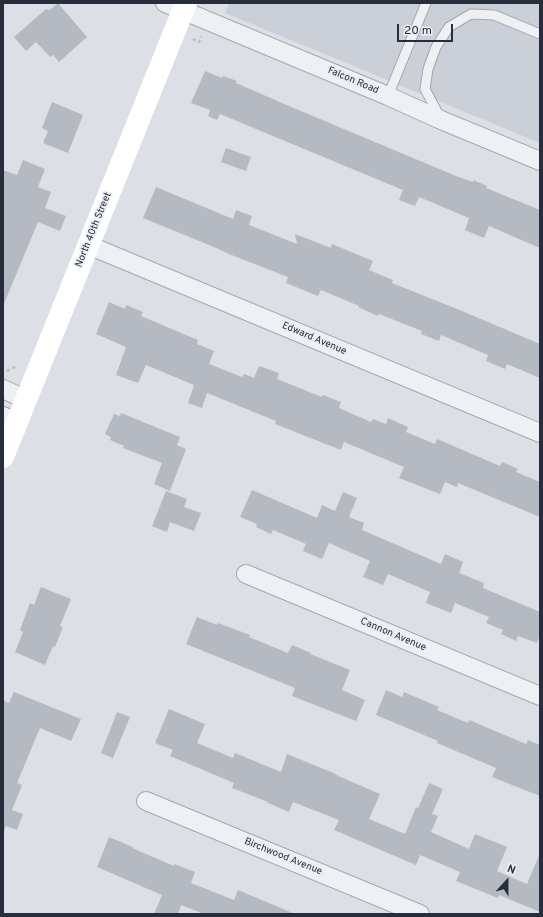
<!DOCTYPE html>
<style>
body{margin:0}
#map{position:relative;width:543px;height:917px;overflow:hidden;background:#dce0e6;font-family:Overpass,sans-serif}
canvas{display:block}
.frame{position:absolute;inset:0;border:4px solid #272d3b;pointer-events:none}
.north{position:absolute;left:487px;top:861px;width:40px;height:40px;-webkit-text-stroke:3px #ebeef4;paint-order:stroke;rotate:21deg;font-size:11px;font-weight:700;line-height:16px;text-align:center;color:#272d3b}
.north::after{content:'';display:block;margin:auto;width:14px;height:18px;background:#272d3b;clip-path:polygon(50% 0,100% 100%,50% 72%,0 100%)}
.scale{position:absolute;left:397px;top:24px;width:56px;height:18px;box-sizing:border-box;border:2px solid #272d3b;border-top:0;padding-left:5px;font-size:12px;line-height:14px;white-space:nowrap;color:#272d3b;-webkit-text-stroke:3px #ebeef4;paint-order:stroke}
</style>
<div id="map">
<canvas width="543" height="917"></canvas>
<div class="frame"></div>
<div class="north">N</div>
<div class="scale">20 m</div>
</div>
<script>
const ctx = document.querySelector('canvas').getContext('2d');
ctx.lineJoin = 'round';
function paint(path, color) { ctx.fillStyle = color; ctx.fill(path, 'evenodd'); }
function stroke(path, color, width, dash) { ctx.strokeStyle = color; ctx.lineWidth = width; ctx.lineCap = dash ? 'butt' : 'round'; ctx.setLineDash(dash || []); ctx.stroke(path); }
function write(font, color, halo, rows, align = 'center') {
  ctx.font = font + ' Overpass,sans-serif'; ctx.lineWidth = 3.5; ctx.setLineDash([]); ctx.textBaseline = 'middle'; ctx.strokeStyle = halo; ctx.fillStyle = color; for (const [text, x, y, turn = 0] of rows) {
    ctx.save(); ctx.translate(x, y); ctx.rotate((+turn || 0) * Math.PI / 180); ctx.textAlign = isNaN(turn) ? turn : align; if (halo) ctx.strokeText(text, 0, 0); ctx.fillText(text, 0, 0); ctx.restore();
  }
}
paint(new Path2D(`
 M229,3H540V143L225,13Z`), '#cbcfd7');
paint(new Path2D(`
 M58,3L87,37L59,62L53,55L50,57L36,42L26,51L14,37L46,9L50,10Z
 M205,71L222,78L223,76L237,81L236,83L289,106L456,176L473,182V180L487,186L486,188L540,210V248L489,226L484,238L465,230L469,218L419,197L415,206L399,200L403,190L220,114L217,120L208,116L210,110L191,103Z
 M52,102L83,115L68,153L43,143L48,131L42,128Z
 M226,148L251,157L246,171L221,162Z
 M23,160L45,169L38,187L51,192L45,208L66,216L60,231L38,222L3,306V170L17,175Z
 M156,187L233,219L236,210L252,216L249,225L297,244L295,234L331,248L332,244L373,261L369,270L393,280L392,283L462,311L540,344V378L507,364L505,369L486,361L488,355L441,335L439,341L421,334L422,331L379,314L378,316L358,307L359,306L321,290L318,296L286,283L288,277L229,254L214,247L143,218Z
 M109,302L125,309L126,305L143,312L141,316L198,340L197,344L214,351L209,364L242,377L244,374L254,378L259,366L279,373L277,379L322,397L323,395L341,402L339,408L371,422L373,419L386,424L388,418L408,427L406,432L435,444L437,439L500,466L502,462L518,469L516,472L540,482V517L458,483L457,487L445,482L440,494L399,478L404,467L344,442L341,450L275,424L276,421L207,393L202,408L188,403L194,385L146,365L138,383L116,375L126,347L96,334Z
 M121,413L180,437L177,445L186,449L170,491L154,484L162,463L123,448L124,446L110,440L111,437L105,434L114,414L120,416Z
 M252,490L317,518L322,505L335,511L343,492L357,498L349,517L364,523L362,530L441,564L445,554L463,562L459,573L484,583L483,588L540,612V635L537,643L518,636L516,641L501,634L503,630L486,623L489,617L455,603L451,613L426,603L430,592L388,574L383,585L363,577L370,561L329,543L322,559L303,551L306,544L273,530L271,534L256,527L257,524L240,517Z
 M166,491L187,499L184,507L201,513L194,531L170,522L167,532L152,526Z
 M41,587L71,599L60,626L63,627L55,647L53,646L45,665L15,652L23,632L20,630L30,603L34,605Z
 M197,617L217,625L218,623L250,635L249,637L288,653L292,645L311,653L310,654L350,670L342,690L365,700L356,721L292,696L295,688L186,644Z
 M386,690L402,697L404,692L439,707L437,710L468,723L469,720L526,744L528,740L540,745V796L492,777L496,768L437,743L438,741L376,715Z
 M14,692L81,719L71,741L40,728L17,783L22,785L12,810L23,814L17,830L6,826L4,831H3V700L9,703Z
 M169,709L205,724L197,743L233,758L235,753L281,772L287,754L336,774V775L380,794L369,819L405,834L416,807L418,808L429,783L443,789L432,814L438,816L431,832L469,849L475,834L507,847L497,871L527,884L540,853V912L499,895L498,898L456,881L460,872L420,855L416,865L334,830L339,820L293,802L289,812L268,803V802L232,788L234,783L170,756L173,750L155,743Z
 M117,712L130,717L113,758L101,753Z
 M109,837L133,847L132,848L174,866V864L195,872L191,883L234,900L238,890L295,914H204L181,905L178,914H154L162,895L97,867Z`), '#b4b9c2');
const lane = new Path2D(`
 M388,96L426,3
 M440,117L425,89L428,69L436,47L449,27L471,14L494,15L540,34`);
const street = new Path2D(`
 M165,3L388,96L441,120L540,161
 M88,245L540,433
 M3,389L27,400
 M3,416L17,422
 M246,574L540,696
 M146,801L420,914`);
stroke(lane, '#a2a7af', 11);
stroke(street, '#a2a7af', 20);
stroke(new Path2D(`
 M193,39L199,42L201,36
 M7,371L17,366`), '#bbbdc4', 2.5, [3, 3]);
stroke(lane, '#eff0f4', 9);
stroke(street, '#eff0f4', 18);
stroke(new Path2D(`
 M3,457L186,3`), '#fff', 22);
write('10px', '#272d3b', '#ebeef4', [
 ["Falcon Road",353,81,23],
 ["North 40th Street",94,230,-68],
 ["Edward Avenue",314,339,23],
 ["Cannon Avenue",393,635,23],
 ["Birchwood Avenue",283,857,22]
]);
</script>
